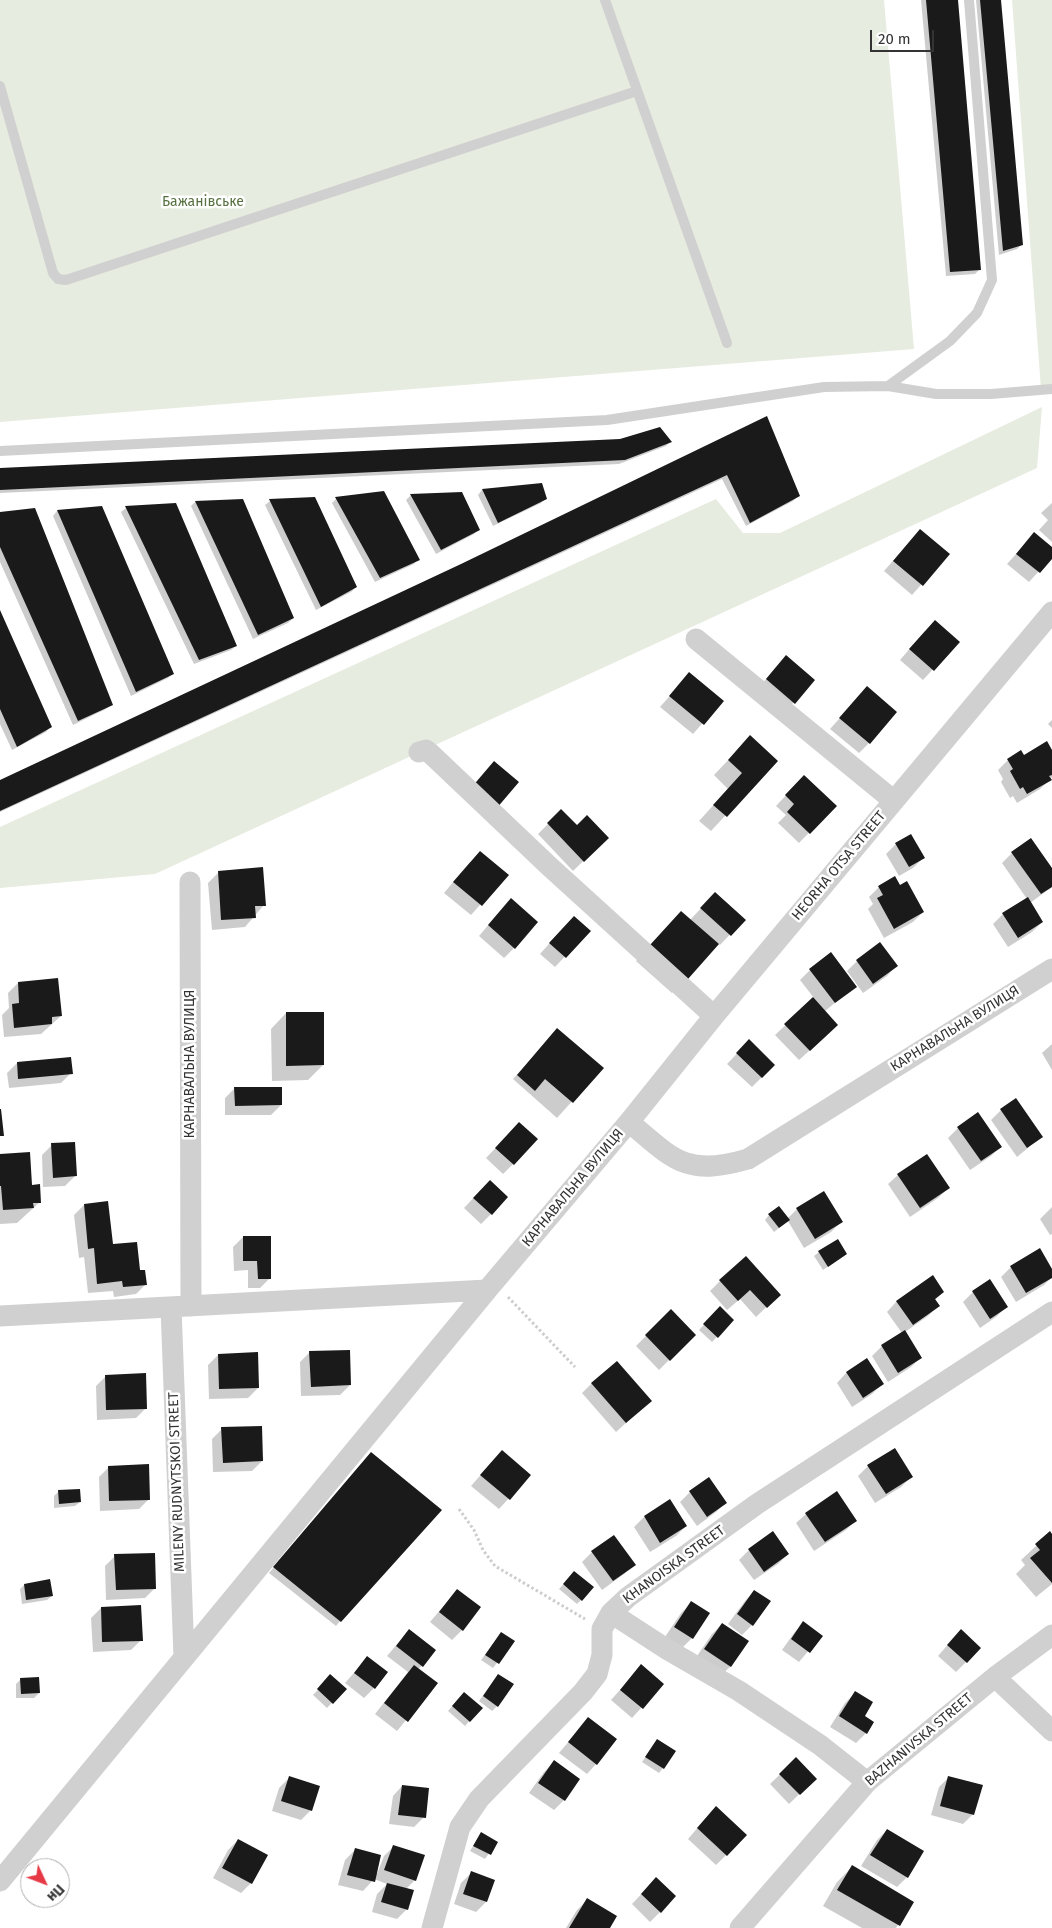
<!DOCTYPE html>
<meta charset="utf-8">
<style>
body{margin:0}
#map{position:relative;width:1052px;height:1928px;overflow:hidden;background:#fff;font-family:"Fira Sans",sans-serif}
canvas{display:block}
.north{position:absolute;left:20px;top:1858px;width:50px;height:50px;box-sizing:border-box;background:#fff;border:1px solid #adadad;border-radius:50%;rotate:133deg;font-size:14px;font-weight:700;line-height:20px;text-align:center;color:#333}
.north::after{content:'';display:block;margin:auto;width:18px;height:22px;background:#e63946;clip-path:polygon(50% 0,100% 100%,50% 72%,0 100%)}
.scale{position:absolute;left:870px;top:30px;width:64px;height:22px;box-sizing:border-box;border:2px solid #333;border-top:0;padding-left:6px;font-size:15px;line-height:18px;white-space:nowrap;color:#333;-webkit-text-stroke:4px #fff;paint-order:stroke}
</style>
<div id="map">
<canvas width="1052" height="1928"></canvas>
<div class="north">Пн</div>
<div class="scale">20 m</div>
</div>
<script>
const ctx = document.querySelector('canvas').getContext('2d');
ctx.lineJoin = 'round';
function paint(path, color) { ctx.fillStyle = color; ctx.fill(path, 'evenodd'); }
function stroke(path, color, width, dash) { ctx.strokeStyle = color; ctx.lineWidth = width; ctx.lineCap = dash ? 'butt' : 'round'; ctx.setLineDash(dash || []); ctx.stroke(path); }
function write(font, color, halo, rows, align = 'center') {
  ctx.font = font + ' "Fira Sans",sans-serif'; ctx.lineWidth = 5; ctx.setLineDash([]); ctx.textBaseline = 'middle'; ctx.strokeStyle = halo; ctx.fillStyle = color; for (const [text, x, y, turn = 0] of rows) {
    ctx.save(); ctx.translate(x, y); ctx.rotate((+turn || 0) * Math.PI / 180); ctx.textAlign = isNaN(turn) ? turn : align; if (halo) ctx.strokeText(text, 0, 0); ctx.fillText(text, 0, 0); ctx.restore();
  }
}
paint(new Path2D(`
 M0,0H884L914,349L0,422Z
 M1012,0H1052V389H1041Z
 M1042,407L1037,468L155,874L0,888V827L716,499L743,533H780Z`), '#e6ecdf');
paint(new Path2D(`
 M921,0H957L980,269L975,274L946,276Z
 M976,0H999L1022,244L1017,249L999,255Z
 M766,418L798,496L793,501L746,526L722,479L0,812V781L462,565Z
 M670,442L666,446L619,464L0,493V470Z
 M541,484L545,498L541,503L493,526L478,495L482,490Z
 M462,493L478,529L474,534L436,554L406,500L411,495Z
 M314,498L356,587L351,592L316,610L265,505L270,501Z
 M336,499L418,559L414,564L375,582L332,503Z
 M242,500L293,618L288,623L253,639L191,506L195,502Z
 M1052,503V542L1039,530L1048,520L1041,513Z
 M101,507L173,673L168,678L131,696L53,516L57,511Z
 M126,508L236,646L231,650L194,664L121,512Z
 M0,513L111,704L106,709L73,725L0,562Z
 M920,530L948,554L912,595L884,571Z
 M1034,534L1052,548V557L1029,582L1007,564Z
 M0,613L50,727L46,732L12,750L0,724Z
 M925,631L958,642L923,680L900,660Z
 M776,667L813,681L784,713L757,690Z
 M689,674L722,701L693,734L660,707Z
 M867,688L869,743L859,753L830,729Z
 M1052,720V728L1048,724Z
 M750,737L776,761L711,831L699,821L728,789L714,775Z
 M1052,752V777L1050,780L1040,789L1017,803L1013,796L1010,798L1001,782L1003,779L998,770L1008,760Z
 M804,776L835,806L799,843L778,823L786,815L776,806Z
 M561,811L577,827L607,838L573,871L538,834Z
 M896,844L923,858L913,868L899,876L886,854Z
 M1012,853L1052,870V887L1030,903L1042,922L1032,932L1008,947L993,924L1003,914L1027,899L1002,863Z
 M470,862L507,875L471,915L444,893Z
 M218,873L264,905L245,927L212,930L208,883Z
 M879,887H899L923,912L913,922L884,938L868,909L873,904L869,897Z
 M705,904L744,920L720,945L718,943L672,993L636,961L681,912L690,920Z
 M501,910L514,948L504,958L479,936Z
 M564,927L589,931L555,967L540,954Z
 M857,961L896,966L887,976L863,993L847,971Z
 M810,970L855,986L824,1012L827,1035L799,1060L775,1035L814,998L800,980Z
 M18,983L61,1016L41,1034L4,1037L2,1015L9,1008L8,993Z
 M286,1013L323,1065L308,1080L272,1081L271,1029Z
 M557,1030L602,1068L557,1118L513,1079Z
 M749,1041L774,1065L752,1087L727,1064Z
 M1052,1044V1070L1042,1053Z
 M17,1063L71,1073L61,1083L9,1088L7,1073Z
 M235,1088L281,1105L271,1115H225V1098Z
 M1016,1100L1041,1137L1017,1157L991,1120L1001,1110Z
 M958,1128L1000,1147L991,1156L970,1170L948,1138Z
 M509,1134L513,1164L503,1174L486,1158Z
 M52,1145L75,1176L65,1186L43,1187L42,1155Z
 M0,1156L31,1186L40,1202L17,1223L0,1224Z
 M898,1175L948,1188L938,1198L910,1217L888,1184Z
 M480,1191L491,1214L481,1224L464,1208Z
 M84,1205L112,1246L138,1272L146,1284L136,1294L114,1297L113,1291L88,1293L84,1257L79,1258L74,1215Z
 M1052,1207V1234L1050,1235L1040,1219Z
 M797,1209L841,1222L831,1232L804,1248L788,1221L774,1232L765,1220L769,1215L787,1219Z
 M243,1237L270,1278L260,1288H248V1270L234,1271L233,1247Z
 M819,1252L846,1254L823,1270L814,1256Z
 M1011,1267L1052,1272V1277L1044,1285L1016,1302L1001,1277Z
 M932,1277L943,1292L934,1301L938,1306L928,1316L905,1332L921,1357L911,1367L888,1382L872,1356L882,1346L902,1333L887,1312L896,1302Z
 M720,1281L779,1295L756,1317L740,1299L727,1310L710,1291Z
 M973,1292L1006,1307L996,1317L980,1328L963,1302Z
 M720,1308L733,1320L712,1342L699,1330Z
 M671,1311L694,1335L659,1370L636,1346Z
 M310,1352L350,1385L340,1395L301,1396L300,1362Z
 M218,1355L258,1388L248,1398L209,1399L208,1365Z
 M866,1360L882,1384L872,1394L852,1407L837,1383L846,1373Z
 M106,1376L146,1408L136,1418L97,1420L96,1386Z
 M592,1383L650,1401L616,1432L582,1393Z
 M222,1429L262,1461L252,1471L213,1472L212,1439Z
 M366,1459L340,1621L336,1626L269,1573Z
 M492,1462L530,1475L499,1509L471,1486Z
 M868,1466L911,1477L901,1487L875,1503L858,1476Z
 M109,1467L149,1499L139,1509L100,1511L99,1477Z
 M58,1492L80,1502L75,1506L54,1508V1496Z
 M690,1492L726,1502L716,1512L697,1526L680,1502Z
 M670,1501L686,1526L676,1536L650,1552L634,1527L644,1517Z
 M806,1514L856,1520L846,1530L814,1551L796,1523Z
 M1050,1533L1052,1536V1584L1036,1597L1016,1574L1025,1565L1021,1560Z
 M749,1550L788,1554L778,1564L754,1580L739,1560Z
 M592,1552L634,1565L624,1574L602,1590L582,1562Z
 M115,1556L155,1588L145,1598L106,1600L105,1566Z
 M572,1575L581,1600L577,1604L559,1589Z
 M24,1585L52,1596L47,1600L22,1604L20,1589Z
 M457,1590L462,1630L452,1640L430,1622Z
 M754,1591L752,1625L742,1635L728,1624L745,1601Z
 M691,1603L692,1638L682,1648L665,1637L681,1613Z
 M101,1608L141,1640L131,1650L93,1652L91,1618Z
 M803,1623L821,1636L799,1662L782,1650L794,1633Z
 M722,1624L730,1667L720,1676L695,1659L712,1634Z
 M409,1630L422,1666L418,1669L436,1684L397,1731L375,1714L408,1672L387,1656Z
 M501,1633L513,1642L493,1668L481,1660Z
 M951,1641L966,1662L956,1672L938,1656Z
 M367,1658L374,1688L364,1698L345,1683Z
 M641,1666L663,1684L632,1718L611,1700Z
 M331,1676L345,1689L327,1708L313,1695Z
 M21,1679L39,1693L34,1698H16V1684Z
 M494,1680L497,1706L492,1711L479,1701Z
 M855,1693L863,1716L866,1733L856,1743L830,1727L845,1703Z
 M459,1698L481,1708L465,1726L448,1711Z
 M588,1719L596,1764L587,1774L559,1753Z
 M657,1740L663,1768L659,1773L642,1762Z
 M796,1759L815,1779L789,1804L770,1784Z
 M554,1762L579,1779L564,1800L554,1810L529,1793L544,1772Z
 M949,1777L973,1814L963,1824L931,1815L939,1787Z
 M289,1778L311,1810L301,1820L272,1811L279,1788Z
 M402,1786L424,1817L414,1827L389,1824L393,1796Z
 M706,1818L726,1855L716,1865L688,1839Z
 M887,1830L922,1852L907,1877L897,1887L861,1866L877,1840Z
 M481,1834L497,1842L485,1859L470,1851Z
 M238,1840L251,1883L241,1893L213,1878L228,1850Z
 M394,1846L415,1880L406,1889L407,1909L397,1919L372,1912L377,1894L387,1884L374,1879L363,1891L338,1885L345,1860L355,1850L377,1874L384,1856Z
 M852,1867L912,1902L896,1928H862L823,1906L837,1882Z
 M471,1873L486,1902L476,1912L454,1904L461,1883Z
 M646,1889L660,1912L650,1922L632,1904Z
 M587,1900L609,1928H566L577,1910Z`), '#0003');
paint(new Path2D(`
 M926,0H958L981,270L950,272Z
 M980,0H1001L1023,245L1003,251Z
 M767,416L800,496L750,523L727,475L0,811V780L461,564Z
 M660,427L672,442L625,460L0,490V468L620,439Z
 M542,483L547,499L498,523L482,489Z
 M384,491L420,560L380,578L335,497Z
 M462,492L480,530L441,550L410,494Z
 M315,497L357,587L321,607L269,499Z
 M243,499L294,618L258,635L195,501Z
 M176,503L237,646L199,660L125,506Z
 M102,506L174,674L136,692L57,510Z
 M35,508L113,705L78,721L0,547V512Z
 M920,529L950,554L923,586L893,561Z
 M1034,532L1052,547V559L1040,573L1016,554Z
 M0,610L52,727L17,747L0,709Z
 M935,620L960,642L934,671L909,649Z
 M786,655L815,680L795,704L766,679Z
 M689,672L724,701L704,725L669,696Z
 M867,686L897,712L870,744L839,718Z
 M750,735L778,761L727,817L713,805L742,773L728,760Z
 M1047,741L1052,750V775L1049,776L1052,780L1027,794L1023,787L1020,789L1010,771L1013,769L1007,759L1021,750L1024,755Z
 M494,761L519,782L496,809L471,788Z
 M804,775L837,806L810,834L787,812L794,804L785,795Z
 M561,809L577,825L587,815L609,838L584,862L547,823Z
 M911,834L925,858L909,867L895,843Z
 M1031,838L1052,868V887L1041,894L1011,852Z
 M480,851L509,875L482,906L453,882Z
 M263,867L266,906H255L256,918L221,920L218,871Z
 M895,876L900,885L907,881L924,912L894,929L877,898L883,895L878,886Z
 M715,892L746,920L731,936L700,908Z
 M1028,897L1043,922L1018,938L1002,913Z
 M511,898L538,922L515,949L488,925Z
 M681,911L719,944L688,979L650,945Z
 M574,916L591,931L566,958L549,943Z
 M880,942L898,966L873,984L856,960Z
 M831,952L857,987L835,1003L809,969Z
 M58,978L62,1016L52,1017V1024L14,1028L12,1004L19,1003L18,982Z
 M813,997L838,1025L810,1051L784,1024Z
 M286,1012H324V1065L286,1066Z
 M557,1028L604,1068L573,1103L545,1079L535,1091L517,1075Z
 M749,1039L775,1065L762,1078L736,1053Z
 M71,1057L73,1074L18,1079L17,1062Z
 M234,1087H282V1105L235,1106Z
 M1016,1098L1043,1137L1027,1148L1000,1109Z
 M0,1109H1L4,1136H0Z
 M978,1112L1002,1147L981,1161L957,1127Z
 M519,1122L538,1139L514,1165L495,1148Z
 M75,1142L77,1176L53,1178L51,1143Z
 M30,1152L32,1185L40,1184L41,1203H33L34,1208L3,1210L1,1186H0V1154Z
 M927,1154L950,1188L920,1208L897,1174Z
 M490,1180L508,1197L492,1215L473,1198Z
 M824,1191L843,1222L815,1239L796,1208Z
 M108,1201L113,1244L137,1242L140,1270H145L147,1285L123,1287L122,1281L97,1284L94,1248L88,1249L84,1204Z
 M779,1206L790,1220L779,1228L768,1214Z
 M243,1236H271V1279H258L257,1261H243Z
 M838,1239L847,1254L828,1267L818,1251Z
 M1040,1248L1052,1269V1278L1026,1293L1010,1266Z
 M746,1256L781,1295L767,1308L750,1290L738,1301L719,1280Z
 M933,1275L944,1292L935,1299L940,1306L913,1325L896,1301Z
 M990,1279L1008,1307L990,1319L972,1291Z
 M720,1306L734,1320L718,1338L703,1324Z
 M671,1309L696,1335L670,1361L645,1335Z
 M905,1330L922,1358L898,1373L881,1345Z
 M350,1350L351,1385L311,1387L309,1351Z
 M258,1352L259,1388L219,1389L218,1354Z
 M867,1358L884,1384L863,1398L846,1372Z
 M617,1361L652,1401L626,1423L591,1383Z
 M146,1373L147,1409L106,1410L105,1375Z
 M262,1426L263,1461L223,1463L221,1427Z
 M895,1448L913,1477L886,1494L867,1465Z
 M502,1450L531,1475L510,1500L480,1475Z
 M371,1452L442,1510L341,1622L273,1567Z
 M149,1464L150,1500L109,1501L108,1466Z
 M709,1477L727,1503L707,1517L689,1491Z
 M80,1489L81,1502L59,1504L58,1490Z
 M837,1491L857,1521L825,1542L805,1513Z
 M670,1499L687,1526L660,1543L644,1516Z
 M773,1531L789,1554L764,1572L748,1549Z
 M1050,1531L1052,1534V1583L1030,1558L1040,1550L1035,1544Z
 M614,1535L636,1565L613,1581L591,1551Z
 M155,1553L156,1589L116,1590L114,1554Z
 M574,1571L594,1587L582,1601L563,1584Z
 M50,1579L53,1596L26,1600L24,1584Z
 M457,1589L481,1607L463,1631L439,1612Z
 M754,1590L771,1601L753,1626L737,1614Z
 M691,1601L710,1613L693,1639L674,1627Z
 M141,1605L143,1641L102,1642L101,1607Z
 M803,1621L823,1636L810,1653L791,1639Z
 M722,1623L749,1641L731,1667L704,1649Z
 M409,1629L436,1650L423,1667L396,1646Z
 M961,1629L981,1648L967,1663L947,1645Z
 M501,1632L515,1641L499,1664L485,1655Z
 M367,1656L388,1672L375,1689L354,1673Z
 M641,1664L664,1684L643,1709L620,1690Z
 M414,1665L438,1683L408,1722L384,1703Z
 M330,1674L347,1689L333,1704L317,1689Z
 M498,1674L514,1684L498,1707L483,1696Z
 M39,1677L40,1693L21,1694L20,1678Z
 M855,1691L873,1702L865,1716L874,1722L867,1734L839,1716Z
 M464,1692L483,1708L470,1722L452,1706Z
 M588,1717L617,1739L597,1765L568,1742Z
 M657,1739L676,1751L664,1769L645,1757Z
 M796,1757L817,1779L800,1795L779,1774Z
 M554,1760L580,1779L565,1801L538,1783Z
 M289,1776L320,1786L312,1811L281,1801Z
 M948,1776L983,1785L974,1815L940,1806Z
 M402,1785L429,1788L426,1818L398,1815Z
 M716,1806L747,1835L727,1856L697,1828Z
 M887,1829L924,1851L908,1878L870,1855Z
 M481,1832L498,1842L491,1855L473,1846Z
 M238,1839L268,1855L252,1884L222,1868Z
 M393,1845L425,1855L416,1881L384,1870Z
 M355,1848L381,1855L375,1882L347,1875Z
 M852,1865L914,1902L900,1926L837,1890Z
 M471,1871L495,1880L487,1902L463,1894Z
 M656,1877L676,1896L661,1913L641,1894Z
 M387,1883L414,1890L408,1910L381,1902Z
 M587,1898L617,1916L610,1928H569Z`), '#1a1a1a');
stroke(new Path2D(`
 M508,1297L575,1367
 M459,1509L474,1530L483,1550L495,1566L585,1619`), '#cdcdcd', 3, [2.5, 2.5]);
stroke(new Path2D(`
 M605,0L727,343
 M0,86L53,273L58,279L66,280L637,91
 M888,386L950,341L977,313L992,280L969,0
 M0,451L607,420L824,387L888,386L936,394H991L1052,389`), '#d0d0d0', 10);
stroke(new Path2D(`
 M696,639L894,801
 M419,752L426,750L431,754L549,866L714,1016
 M190,882L191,1306
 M629,1122L714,1016L1052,612
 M171,1307L184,1657
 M0,1316L487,1290L629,1122C674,1160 686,1177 748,1159L1052,969
 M611,1613L668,1650L739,1691L820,1745L867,1782
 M995,1677L1052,1731
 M0,1881L487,1290
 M432,1928L460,1827L479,1799L583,1692L597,1674L602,1655V1629L611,1613L628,1597L757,1504L1052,1312
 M740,1928L867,1782L995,1677L1052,1635`), '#d0d0d0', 21);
write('14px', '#56703f', '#fff', [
 ["Бажанівське",203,202]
]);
write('14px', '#333', '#fff', [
 ["HEORHA OTSA STREET",839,866,-50],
 ["КАРНАВАЛЬНА ВУЛИЦЯ",955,1029,-32],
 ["КАРНАВАЛЬНА ВУЛИЦЯ",190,1064,-90],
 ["КАРНАВАЛЬНА ВУЛИЦЯ",573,1188,-50],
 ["MILENY RUDNYTSKOI STREET",177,1482,-92],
 ["KHANOISKA STREET",674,1565,-36],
 ["BAZHANIVSKA STREET",919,1740,-40]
]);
</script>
